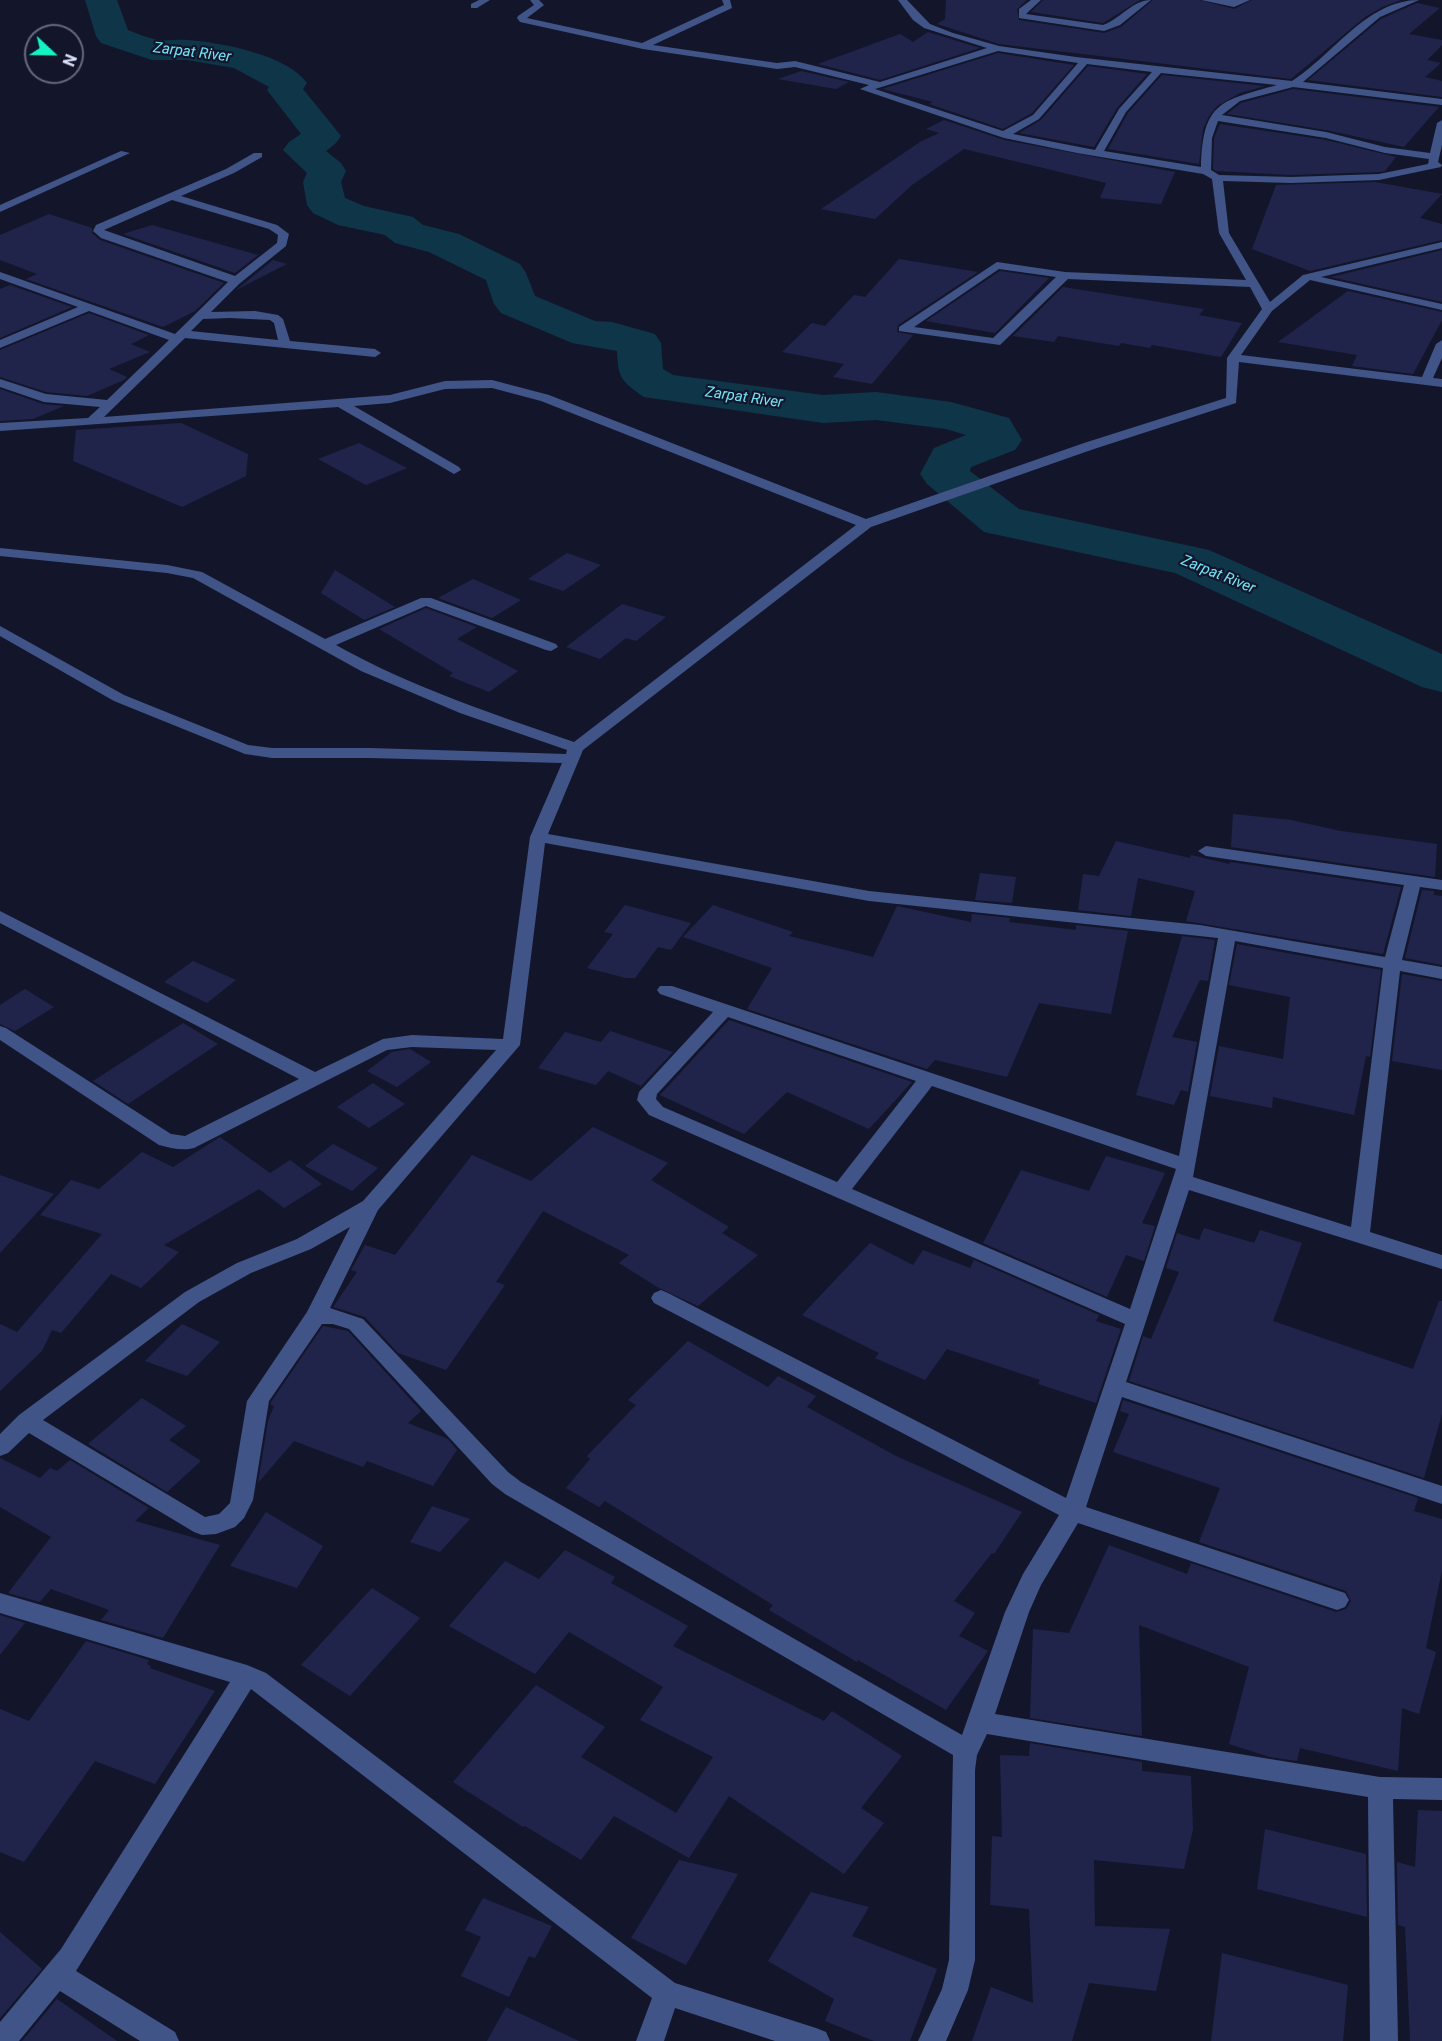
<!DOCTYPE html>
<style>
body{margin:0}
#map{position:relative;width:1442px;height:2041px;overflow:hidden;background:#13162b;font-family:Roboto,sans-serif}
canvas{display:block}
.north{position:absolute;left:24px;top:24px;width:60px;height:60px;box-sizing:border-box;background:#13162b;border:2px solid #64687f;border-radius:50%;rotate:112deg;font-size:16px;font-weight:700;line-height:24px;text-align:center;color:#dee4fd}
.north::after{content:'';display:block;margin:auto;width:21px;height:27px;background:#14f3c4;clip-path:polygon(50% 0,100% 100%,50% 72%,0 100%)}
</style>
<div id="map">
<canvas width="1442" height="2041"></canvas>
<div class="north">N</div>
</div>
<script>
const ctx = document.querySelector('canvas').getContext('2d');
ctx.lineJoin = 'round';
function paint(path, color) { ctx.fillStyle = color; ctx.fill(path, 'evenodd'); }
function write(font, color, halo, rows, align = 'center') {
  ctx.font = font + ' Roboto,sans-serif'; ctx.lineWidth = 4.5; ctx.setLineDash([]); ctx.textBaseline = 'middle'; ctx.strokeStyle = halo; ctx.fillStyle = color; for (const [text, x, y, turn = 0] of rows) {
    ctx.save(); ctx.translate(x, y); ctx.rotate((+turn || 0) * Math.PI / 180); ctx.textAlign = isNaN(turn) ? turn : align; if (halo) ctx.strokeText(text, 0, 0); ctx.fillText(text, 0, 0); ctx.restore();
  }
}
paint(new Path2D(`
 M85,0H117L128,30C136,33 145,37 154,39C165,42 176,39 187,40C219,42 288,55 307,83L303,89L341,136L335,144L326,151L341,163L346,171L341,182L345,198L364,206L413,217L423,225L459,234L520,264L526,273L535,296L595,321L612,322L655,334L661,343L663,369L673,375L823,395L876,392L951,402L1009,418L1022,440L1015,450L971,467L970,471L1019,509L1209,550L1442,654V692L1422,687L1175,573L984,532L927,484L920,474L934,448L966,435L946,429L876,420L823,423L644,397C621,381 618,378 617,351L572,343L501,313L494,304L486,280L429,252L395,243L385,235L338,225L313,213L307,205L303,182L307,173L283,150L289,142L301,134L267,90L269,87L234,68L187,60H152L101,43L96,36Z`), '#0e3648');
paint(new Path2D(`
 M946,0H1027L1017,9L1019,20L1104,33L1121,27L1153,0H1199L1234,9L1252,0H1401L1382,7L1365,17L1291,79L999,44L937,24L945,19Z
 M1043,0H1140L1103,23L1031,12Z
 M1417,3L1440,8L1409,34L1442,40V45L1427,60L1441,63L1425,77L1442,81V97L1308,80L1381,19Z
 M928,32L980,48L880,80L818,64L900,34L913,42Z
 M998,53L1074,65L1032,113L1003,129L929,104L933,102L882,89Z
 M1088,66L1147,74L1117,108L1094,147L1019,133L1041,120Z
 M801,71L849,82L836,89L778,79Z
 M1162,75L1265,86L1240,93L1217,106L1209,116L1203,129L1199,164L1108,149L1128,113Z
 M1293,89L1439,107L1404,147L1326,130L1227,114L1241,103Z
 M944,120L1004,140L1175,172L1161,204L1100,198L1106,183L964,149L912,185L875,219L821,209L920,142L939,133L926,129Z
 M1220,124L1326,140L1396,157L1385,171L1379,172L1291,175L1216,171L1213,169L1214,138Z
 M1375,182L1442,194L1420,218L1442,224V240L1310,271L1252,249L1276,185Z
 M49,214L92,228V233L100,240L224,283L195,311L163,327L26,279L37,274L0,260V235Z
 M152,225L258,255L235,273L123,234Z
 M1442,250V302L1331,277Z
 M899,259L978,272L898,325L897,332L913,335L872,384L833,377L844,364L782,352L812,323L825,326L854,295L865,297Z
 M273,260L287,264L236,290L241,286Z
 M1000,271L1049,278L995,333L926,321Z
 M10,285L72,307L0,338V289Z
 M1063,287L1204,309L1199,315L1242,323L1221,357L1152,345L1150,348L1121,343L1119,346L1058,336L1054,342L1013,336Z
 M1348,291L1442,312V320L1413,374L1352,366L1357,355L1278,342Z
 M89,313L149,335L131,344L150,352L109,369L127,377L124,380L87,396L46,392L0,377V350Z
 M0,389L43,404L64,406L33,419L0,421Z
 M181,423L248,454L246,476L182,507L73,461L76,430Z
 M359,443L407,468L366,485L318,459Z
 M567,553L601,565L563,591L528,579Z
 M335,570L395,607L364,620L321,593Z
 M473,579L521,600L492,618L438,598Z
 M622,604L666,617L636,641L626,638L600,659L566,647Z
 M426,608L477,627L457,639L518,671L489,692L449,676L453,673L379,629Z
 M1233,814L1291,820L1341,831L1437,844L1435,877L1231,847Z
 M1116,841L1190,858L1191,855L1229,864L1230,862L1401,887L1383,954L1186,921L1195,891L1138,878L1131,916L1078,910L1083,874L1099,876Z
 M980,873L1016,877L1012,903L975,900Z
 M1422,890L1434,891V895L1442,896V965L1405,958Z
 M625,905L691,923L671,950L658,947L635,978H626L587,968L613,934L604,932Z
 M713,905L793,932L789,936L873,957L897,906L971,922L972,914L1010,918L1009,922L1076,930V925L1128,931L1111,1014L1039,1003L1007,1077L935,1060L927,1069L747,1009L772,968L683,937Z
 M1182,936L1215,940L1208,981L1200,980L1172,1037L1197,1042L1188,1092L1181,1090L1174,1105L1136,1095Z
 M1237,944L1381,970L1370,1057L1366,1056L1354,1115L1273,1097L1272,1108L1210,1096L1219,1046L1283,1059L1290,997L1229,985Z
 M193,961L236,980L207,1003L164,982Z
 M1402,974L1442,981V1070L1392,1061Z
 M25,989L54,1007L15,1031L0,1024V1005Z
 M729,1020L912,1082L869,1129L787,1092L744,1134L660,1095Z
 M183,1023L218,1044L128,1104L93,1081Z
 M610,1031L673,1052L641,1086L608,1071L596,1085L538,1068L565,1032L601,1042Z
 M410,1049L431,1062L397,1087L367,1071L392,1052Z
 M373,1083L405,1104L369,1128L337,1107Z
 M593,1127L668,1163L651,1180L729,1227L722,1233L758,1255L698,1306L659,1288L619,1263L629,1255L543,1211L496,1282L505,1285L446,1370L398,1353L365,1317L333,1307L357,1272L351,1270L365,1245L395,1255L472,1155L531,1181Z
 M220,1137L270,1173L290,1160L322,1184L284,1208L259,1189L164,1245L179,1252L141,1288L111,1274L61,1333L52,1330L42,1351L0,1391V1324L17,1332L102,1234L40,1215L71,1180L99,1189L142,1152L173,1167Z
 M333,1144L378,1168L352,1191L305,1166Z
 M1106,1156L1165,1173L1142,1223L1155,1226L1144,1261L1126,1255L1107,1297L983,1243L1021,1170L1089,1191Z
 M0,1175L54,1194L0,1253Z
 M1204,1228L1254,1243L1260,1230L1302,1243L1273,1321L1413,1369L1439,1301H1442V1414L1424,1478L1129,1381L1143,1336L1151,1339L1179,1272L1166,1268L1177,1233L1199,1240Z
 M870,1243L913,1265L923,1250L970,1268L974,1260L1099,1315L1096,1321L1121,1329L1096,1403L1038,1384L1040,1380L947,1349L925,1380L875,1358L879,1353L802,1315Z
 M182,1324L220,1342L187,1376L145,1361Z
 M323,1326L348,1331L421,1411L408,1423L448,1439L457,1450L433,1486L367,1461L363,1467L294,1441L258,1483L268,1421L274,1406L271,1405V1402Z
 M688,1341L768,1387L778,1376L816,1396L807,1407L896,1456L1022,1512L994,1554L992,1553L954,1601L975,1613L959,1636L988,1651L946,1710L858,1660L857,1662L769,1610L773,1605L605,1501L599,1507L566,1488L590,1459L587,1456L636,1405L628,1400Z
 M142,1398L186,1426L169,1440L201,1461L167,1492L88,1444Z
 M1123,1400L1418,1498L1414,1511L1442,1519V1570L1426,1648L1436,1652L1419,1714L1402,1708L1398,1771L1300,1748L1297,1761L1270,1757L1229,1744L1249,1667L1139,1625L1142,1736L1030,1718L1033,1629L1069,1633L1109,1545L1187,1574L1191,1563L1336,1612L1346,1609L1351,1601L1346,1591L1199,1542L1220,1488L1113,1452L1129,1414L1120,1411Z
 M0,1458L40,1478L50,1468L57,1471L70,1460L149,1508L135,1521L220,1545L163,1638L101,1620L109,1610L51,1589L40,1602L8,1593L51,1537L0,1507Z
 M432,1506L470,1519L440,1552L410,1542Z
 M266,1512L323,1546L297,1588L230,1566Z
 M565,1550L615,1577L611,1583L688,1626L673,1646L824,1721L832,1711L902,1756L861,1808L884,1823L844,1874L729,1796L689,1858L614,1816L581,1860L525,1826L523,1827L453,1782L536,1685L605,1727L581,1757L676,1813L713,1757L640,1720L663,1687L569,1632L535,1674L449,1626L505,1561L539,1579Z
 M372,1588L420,1618L350,1696L301,1665Z
 M0,1615L25,1623L0,1655Z
 M86,1641L149,1660L147,1664L151,1666L150,1668L215,1691L155,1784L95,1761L24,1862L0,1852V1709L29,1721Z
 M1030,1743L1142,1762V1771L1191,1776L1193,1829L1184,1869L1094,1860L1095,1926L1170,1929L1156,1991L1089,1983L1072,2041H972L991,1987L1033,2003L1029,1909L990,1905L992,1836L1002,1837L1000,1755L1029,1756Z
 M1418,1810L1442,1811V2041H1410L1405,1927L1398,1925L1397,1862L1415,1867Z
 M1265,1829L1366,1854L1367,1917L1257,1889Z
 M679,1860L738,1874L686,1965L631,1938Z
 M811,1892L869,1907L852,1936L937,1969L910,2041H874L825,2021L834,1999L768,1961Z
 M483,1898L552,1926L535,1958L529,1956L509,1997L461,1976L481,1937L465,1930Z
 M0,1932L42,1969L0,2018Z
 M1222,1953L1348,1985L1343,2041H1211Z
 M57,1999L117,2041H22Z
 M506,2007L579,2041H487Z`), '#20244b');
paint(new Path2D(`
 M479,0H490L477,8H471V4Z
 M530,0H539L544,5L527,18L642,43L724,5L722,0H730L732,8L653,45L777,63L795,61L880,82L987,48L924,28L913,20L898,0H907L930,24L953,33L999,46L1076,57L1292,81C1333,55 1367,0 1419,0L1380,17L1303,82L1442,99V105L1293,87L1240,101L1222,115L1326,132L1385,147L1430,153L1437,123L1442,120V145L1438,162L1442,165L1441,167L1379,180L1291,183L1223,181L1229,233L1270,302L1303,275L1442,242V248L1321,277L1442,304V310L1310,280L1272,311L1241,355L1422,377L1436,344L1442,340V358L1433,378L1442,379V387L1239,362L1236,403L1094,449L871,527L583,750L548,834L869,891L1200,925L1385,957L1404,885L1206,856L1198,851L1206,846L1442,880V890L1420,887L1402,960L1442,967V979L1400,971L1370,1232L1442,1255V1269L1189,1190L1126,1382L1442,1486V1504L1122,1397L1086,1507L1345,1593L1349,1600L1345,1607L1337,1610L1078,1523L1041,1585L1029,1612L995,1714L1380,1777L1442,1778V1800L1393,1799L1398,2041H1370L1368,1797L987,1734L977,1755L975,1770V1960L968,1990L946,2041H918L942,1989L949,1960L953,1755L505,1494L492,1484L349,1329L333,1324H322L269,1401L253,1500L244,1518L235,1527L216,1534L202,1535L194,1532L29,1433L8,1453L0,1456V1434L19,1415L185,1292L237,1263L297,1239L363,1201L496,1050L412,1047L387,1050L194,1148C183,1151 170,1148 159,1145L0,1040V1026L6,1028L171,1134L185,1136L299,1079L0,923V911L315,1072L383,1039L412,1035L503,1039L530,837L562,763L370,758H272L245,754L114,701L0,636V626L124,695L248,745L272,748H370L566,754L567,750L460,713L361,671L193,578L167,573L0,556V548L167,565L202,572L325,639L421,598H431L556,644L558,647L551,651L546,650L426,606L336,645C411,687 493,714 574,742L856,525L541,401L492,388L445,389L390,403L354,406L459,467L461,470L454,474L338,407L0,431V423L88,418L100,407L44,402L0,387V379L46,394L107,400L169,340L89,311L0,348V340L78,307L0,279V272L175,334L228,282L101,238L93,231L96,225L226,169L254,153H262V157L234,173L181,196L277,225L289,234L286,246L239,284L211,312L255,311L278,315L283,319L290,341L375,349L381,353L375,357L185,338L104,417L390,395L445,381L492,380L549,395L866,519L1084,443L1226,398L1227,358L1262,309L1250,287L1068,279L1000,345L899,331V327L997,262L1065,272L1246,280L1219,233L1212,179L1203,174L1077,153L1004,138L860,89L869,85L795,67L777,69L643,49L520,22L517,18L518,16L534,5ZM998,51L1078,63L1033,115L1003,131L875,89ZM1087,64L1152,72L1119,109L1095,150L1013,134L1039,119ZM1161,73L1277,85C1220,101 1203,102 1201,167L1104,151L1126,112ZM1218,121L1326,138L1385,153L1429,159L1428,164L1379,174L1291,177L1219,175L1211,170L1212,138ZM172,200L269,229L278,235L277,243L235,276L104,230ZM999,269L1056,277L993,338L914,327ZM230,318L270,320L274,323L278,340L191,331L203,319ZM545,843L869,901L1218,938L1179,1156L672,986H660L657,990L660,994L713,1012L639,1092L637,1100L649,1115L1125,1324L1066,1498L668,1293L661,1290L654,1293L651,1298L654,1303L1059,1515L1023,1574L1005,1612L962,1735L521,1482L508,1472L363,1319L330,1308L378,1210L520,1045ZM1235,941L1383,968L1351,1227L1193,1177ZM728,1017L916,1081L837,1182L663,1107L656,1099L657,1094ZM932,1086L1176,1169L1130,1309L852,1189ZM350,1227L307,1312L247,1401L230,1503L219,1514L205,1517L43,1420L199,1302L251,1273L311,1249Z
 M1031,0H1041L1026,14L1103,25C1120,19 1133,0 1151,0L1120,25L1104,31L1019,18V9Z
 M1201,0H1250L1234,7Z
 M121,151L130,153L0,212V205Z
 M0,1593L247,1665L266,1673L675,1983L816,2028L826,2032L830,2041H775L675,2008L664,2041H636L652,1998L251,1689L76,1971L175,2032L179,2041H140L60,1991L19,2041H0V2022L61,1949L230,1682L0,1613Z`), '#405487');
write('italic 15px', '#71e4f8', '#13162b', [
 ["Zarpat River",192,53,7],
 ["Zarpat River",744,398,8],
 ["Zarpat River",1218,575,22]
]);
</script>
